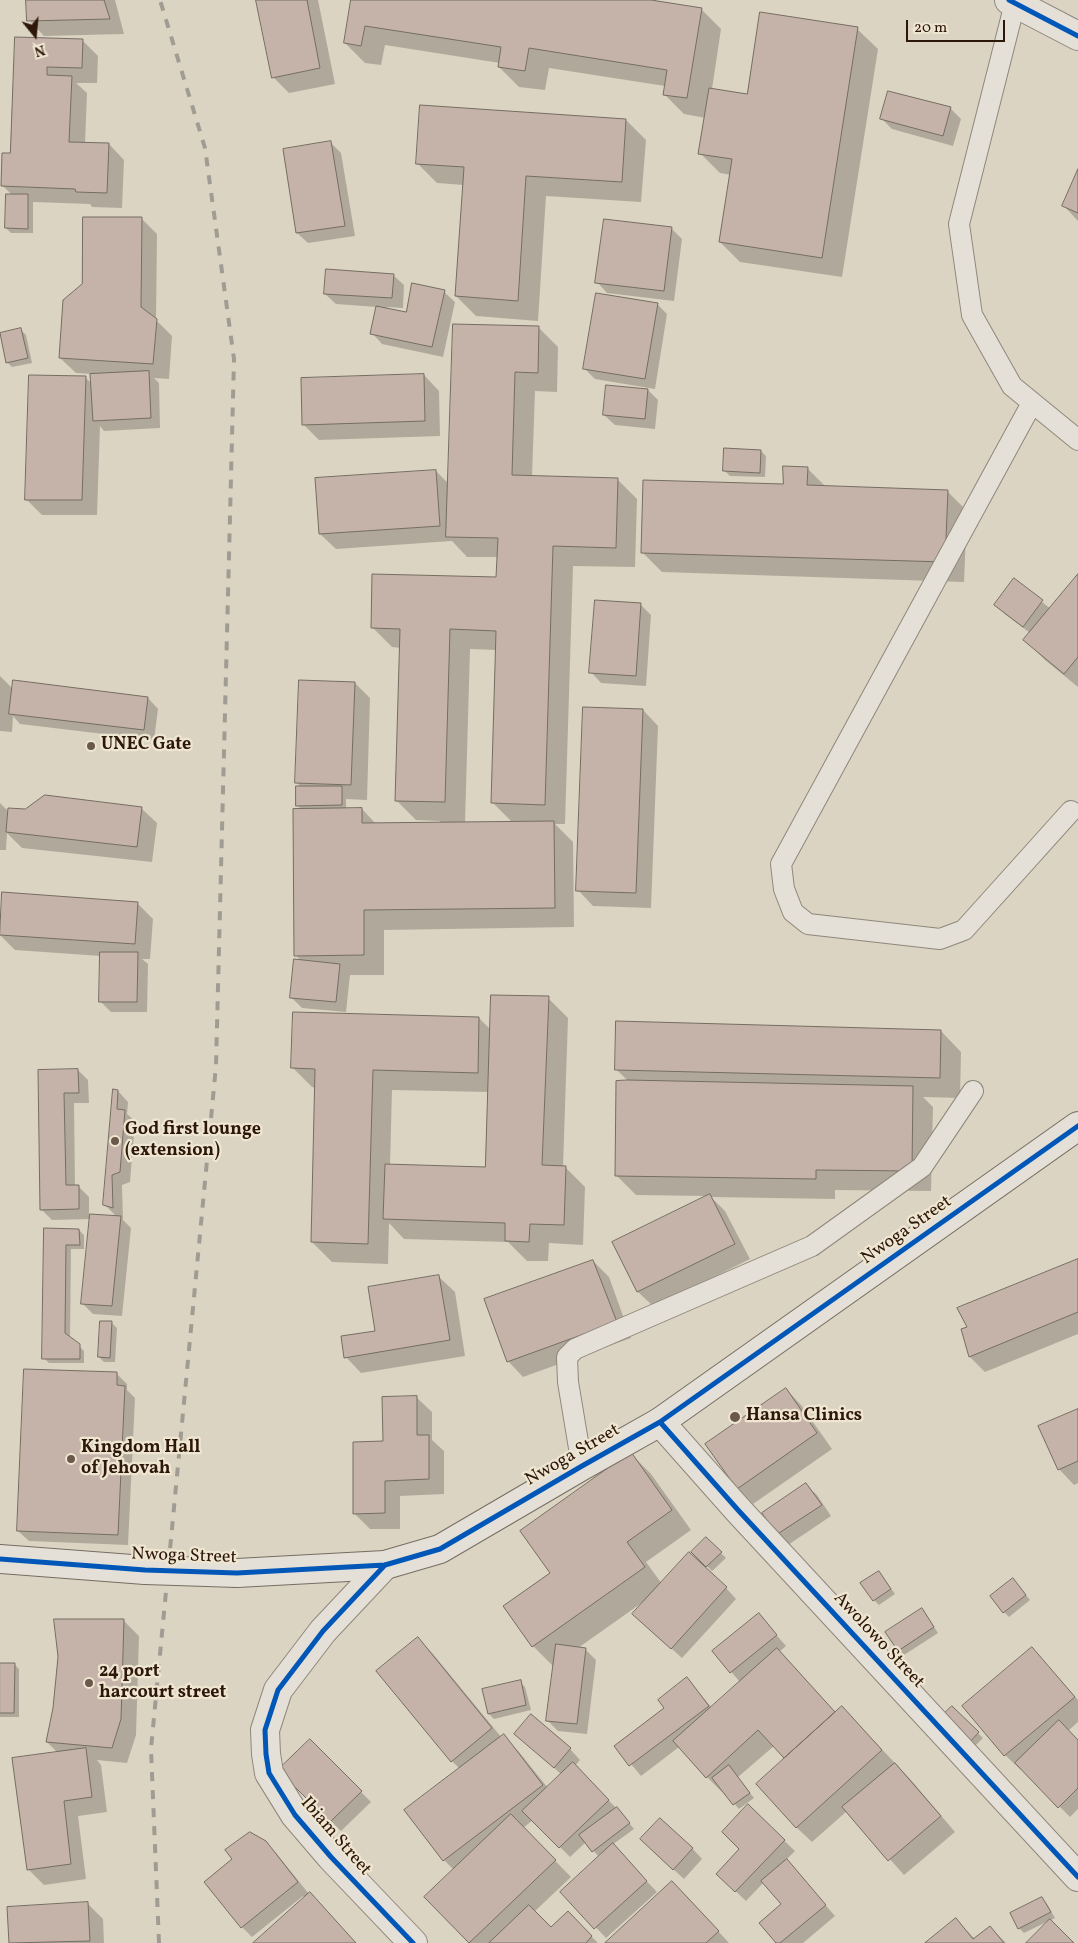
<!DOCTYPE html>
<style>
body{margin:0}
#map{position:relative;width:1078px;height:1943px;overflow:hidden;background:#dcd4c2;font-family:Vollkorn,serif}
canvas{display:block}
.north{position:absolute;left:10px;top:10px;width:50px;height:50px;-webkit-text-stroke:4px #efe6d1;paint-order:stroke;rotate:163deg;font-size:14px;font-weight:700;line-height:20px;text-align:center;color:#2c1709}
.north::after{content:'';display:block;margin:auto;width:18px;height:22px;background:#2c1709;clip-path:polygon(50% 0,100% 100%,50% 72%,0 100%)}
.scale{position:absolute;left:906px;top:20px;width:99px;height:22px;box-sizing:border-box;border:2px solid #2c1709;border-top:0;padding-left:6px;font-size:15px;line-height:18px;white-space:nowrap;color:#2c1709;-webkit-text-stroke:4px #efe6d1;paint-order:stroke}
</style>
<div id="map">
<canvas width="1078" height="1943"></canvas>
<div class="north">N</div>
<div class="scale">20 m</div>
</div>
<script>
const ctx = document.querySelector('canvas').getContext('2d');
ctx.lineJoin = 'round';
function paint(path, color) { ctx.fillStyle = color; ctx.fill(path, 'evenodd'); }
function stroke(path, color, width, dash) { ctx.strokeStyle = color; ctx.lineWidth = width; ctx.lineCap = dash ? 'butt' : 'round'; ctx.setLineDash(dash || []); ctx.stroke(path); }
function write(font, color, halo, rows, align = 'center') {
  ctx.font = font + ' Vollkorn,serif'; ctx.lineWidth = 4.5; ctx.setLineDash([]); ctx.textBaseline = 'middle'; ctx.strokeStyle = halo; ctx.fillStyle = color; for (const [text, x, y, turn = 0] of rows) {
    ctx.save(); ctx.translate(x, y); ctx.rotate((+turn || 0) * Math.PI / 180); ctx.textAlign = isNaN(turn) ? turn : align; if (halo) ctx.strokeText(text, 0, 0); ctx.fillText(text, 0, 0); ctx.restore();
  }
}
paint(new Path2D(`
 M27,0H115L124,34L44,36L29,20Z
 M257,0H318L335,84L289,93L273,77Z
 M352,0H643L701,9L721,29L712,89L748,95L857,29L878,49L842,277L740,262L720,242L731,175L720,173L700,153L706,118L684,114L664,94L665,86L549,68L545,90L519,87L499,67L500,63L385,45L381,65L365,63L345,43Z
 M16,38L83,41L98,56L97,83H76L87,93L85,144H109L124,160L122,208L92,207L90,204L33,202V233H11L6,228L12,195L2,185L12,155Z
 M950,108L961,119L953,146L892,129L881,118Z
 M626,120L646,140L641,202L546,196L538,321L476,316L456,296L464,185L437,183L417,163Z
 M331,143L341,153L355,236L308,243L297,233Z
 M1078,172V221L1064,206Z
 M142,219L157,234L156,320L172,336L169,379L154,378L159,383L160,428L104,431L100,426L97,515H42L26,499L85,377L92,384V374L76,373L60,358L83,285Z
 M671,228L682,239L674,301L607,293L597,282Z
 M393,275L404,285L403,308L387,307V309L407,313L444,292L455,302L443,357L382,344L372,333L377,307L336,304L325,294Z
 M657,304L667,314L655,389L595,379L584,368Z
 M538,327L558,347L557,392L535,391L532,477L617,479L637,499L635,567L573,566L565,824H555L573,842L574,927L384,930V975H350L346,1012L302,1008L291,997L302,962L296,955L302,810L297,805L302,788L296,782L355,683L370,698L367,800L346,799V810L362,809L376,824L440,823V821L416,820L396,800L401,648L392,647L372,627L498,578V557H467L452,541L336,549L320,534L436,471L449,484ZM470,649L496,650L492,802L512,822L465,823Z
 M21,330L26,335L32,363L12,367L7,362Z
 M424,375L439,391L440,436L319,440L303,424Z
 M607,386L648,390L658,400L655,429L615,425L604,415Z
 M761,451L766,456L765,477L730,476L725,471Z
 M808,469L826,487L947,491L967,511L964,582L662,572L642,552L784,486Z
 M1078,576V687L1045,660L1025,640L1030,633L1006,615L995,605L1014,580L1051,609Z
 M640,604L651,615L646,686L601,683L591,672Z
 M0,676L13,689L148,698L158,709L154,740L20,724L13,716L12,732L0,731Z
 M643,710L658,726L651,908L593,906L578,890Z
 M0,803L9,812L141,808L157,823L152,862L22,848L7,833L6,850H0Z
 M3,894L137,903L153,919L150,959H142L148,964L147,1012H111L100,1001L101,956L15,950L0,935Z
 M548,998L568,1018L563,1167H565L585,1187L583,1245L549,1243L548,1261H527L508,1242L404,1239L389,1223L388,1264L332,1262L312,1242L316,1088L312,1087L292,1067L479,1018L491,1030ZM392,1090L489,1092L486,1169L390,1166Z
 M941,1031L961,1052L960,1098L923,1097L933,1107L931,1191L835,1190V1199L711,1197L725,1211L750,1259L654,1307L638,1292L614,1243L707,1196L636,1195L616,1175L628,1081L616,1069Z
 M78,1070L88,1080L89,1103H74L75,1186H78L89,1197V1215L117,1217L104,1204L118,1091L128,1102L127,1114L135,1121L130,1182L122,1185L123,1220L131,1228L122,1316L93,1314L83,1304L91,1219L52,1220L41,1209L39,1071Z
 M45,1230H79L84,1235V1249H71L70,1338L84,1351V1363H49L44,1358Z
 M1078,1260V1334L985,1372L970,1357Z
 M593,1261L609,1277L631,1338L523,1377L508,1361Z
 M439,1277L455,1292L465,1356L361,1373L346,1357Z
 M112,1323L117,1328L115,1362H104L99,1357Z
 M116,1373L127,1384V1390L135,1398L128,1545L29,1541L18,1531Z
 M786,1389L801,1405L832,1449L753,1504L738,1488Z
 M416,1397L432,1412V1440L444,1451V1494L400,1496V1529H370L355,1514L384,1443Z
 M1078,1410V1483L1074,1485L1059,1469Z
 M631,1454L651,1474L691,1530L646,1562L662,1584L726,1588L736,1599L682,1658L644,1624L643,1602L578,1648L585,1649L596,1660L587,1734L558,1731L547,1720L554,1667L533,1646L505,1606L552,1573Z
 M806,1485L817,1495L831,1516L788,1545L777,1534Z
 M706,1538L726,1558L712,1571L693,1552Z
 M879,1572L895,1594L879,1605L874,1600Z
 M1018,1585L1030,1600L1009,1617L1004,1612Z
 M922,1609L938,1633L904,1655L899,1650Z
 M759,1615L786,1646L779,1652L836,1713L842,1707L857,1723L911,1780L955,1832L904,1875L847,1811L812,1842L796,1827L785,1758L774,1746L738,1777L754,1798L739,1809L723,1791L722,1792L707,1777L679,1747L641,1776L616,1746L666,1709L687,1679L712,1708L740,1682L714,1652Z
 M124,1621L139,1636L136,1735L127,1763L97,1760L101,1765L107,1812L78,1816L86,1879L44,1885L28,1869L58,1753L47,1742Z
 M418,1639L433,1654L502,1738L504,1736L519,1752L548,1788L562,1775L516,1734L570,1749L580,1760L575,1766L621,1813L634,1829L612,1845L657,1892L606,1938L562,1892L604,1854L603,1852L598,1856L586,1842L570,1857L533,1820L523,1828L571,1877L534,1912L551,1929L568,1913L598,1943H470L426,1897L454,1870L444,1860L460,1769L452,1761Z
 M1032,1648L1078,1700V1722L1068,1731L1078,1741V1809L1070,1817L1022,1769L1021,1770L1005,1755Z
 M14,1664L19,1669V1717H0V1665Z
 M520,1682L525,1687L531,1710L494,1719L489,1714Z
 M952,1708L983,1738L973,1748Z
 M310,1741L371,1802L341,1831L280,1770Z
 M748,1806L795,1851L786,1860L835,1916L803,1943H778L783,1904L764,1882L746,1901L728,1884L741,1849Z
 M265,1842L276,1853L309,1894L356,1943H255L305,1898L303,1896L252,1937L242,1927Z
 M692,1848L702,1859L684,1879L652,1850Z
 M688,1898L729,1943H607Z
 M1042,1899L1047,1904L1055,1918L1024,1933L1019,1928Z
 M87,1903L103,1919L104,1943H10L8,1908Z
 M956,1920L975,1939L990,1927L1006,1943H927Z`), '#0003');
const building = new Path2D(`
 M26,0H104L110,19L27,21Z
 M256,0H307L320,68L272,78Z
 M351,0H651L702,8L687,98L663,95L667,70L529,48L525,71L498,67L501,47L365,26L361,46L344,43Z
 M760,12L858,27L822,258L719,242L732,159L698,154L709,88L747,94Z
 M15,37L83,39L82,68L47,67V75L72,76L69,142L109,143L107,193L76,192L75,189L1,186L2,153H10Z
 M888,91L951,107L943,136L880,119Z
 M420,105L626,119L622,182L526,176L518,301L455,296L464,167L416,164Z
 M331,141L345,226L296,233L283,149Z
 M1078,169V213L1062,206Z
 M6,194H28V229L5,228Z
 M83,217H142L141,307L157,319L153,364L59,358L63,300L82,284Z
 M604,219L672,227L664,291L595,283Z
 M326,269L394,274L392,298L324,294Z
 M412,283L445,290L432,347L370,334L376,306L406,312Z
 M596,293L658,303L645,379L583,369Z
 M453,324L539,326L538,373L515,372L512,475L618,478L616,548L553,546L545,805L491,803L496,631L450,629L445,802L395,801L400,629L371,628L372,574L496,577L498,538L446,537Z
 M21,328L28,358L6,363L0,333Z
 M149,371L151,418L93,421L90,374Z
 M424,374L425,421L302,425L301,378Z
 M29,375L86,376L82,500H25Z
 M606,385L648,389L645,419L603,415Z
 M724,448L761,450L760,473L723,471Z
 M783,466L808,467L807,485L948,490L945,562L641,553L643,480L783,484Z
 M436,470L440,526L319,534L315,478Z
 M1078,574V657L1064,674L1023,640Z
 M1014,578L1043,600L1023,627L994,605Z
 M595,600L641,603L636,676L589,673Z
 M13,680L148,697L144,730L9,714Z
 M299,680L355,682L351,785L295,783Z
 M583,707L643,709L636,893L576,891Z
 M296,786H342V805L296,806Z
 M45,795L142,807L137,847L6,832L8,808L25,809Z
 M362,808V823L554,821L555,908L364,910V955L294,956L293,809Z
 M2,892L138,902L135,944L0,935Z
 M100,952H138L137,1002H99Z
 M294,959L340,964L336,1002L290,998Z
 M491,995L549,996L542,1165L566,1166L564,1225L530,1224L529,1242L505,1241V1223L383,1219L385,1164L485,1167Z
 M293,1012L479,1017L478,1073L373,1070L368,1244L311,1242L315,1069L291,1068Z
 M616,1021L941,1030L940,1078L615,1070Z
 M78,1069L79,1093H64L66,1185H79V1209L40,1210L38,1070Z
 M627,1080L913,1086L912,1171L816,1170V1179L615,1176L616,1081Z
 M113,1089L118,1090L117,1109L125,1110L120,1172L112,1175L113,1208L103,1205Z
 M710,1194L735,1244L637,1292L612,1242Z
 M90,1214L121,1216L112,1306L81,1304Z
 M44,1228L79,1229L80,1245H66L65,1333L80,1344V1359H42Z
 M1078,1259V1312L969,1357L961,1329L967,1327L957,1308Z
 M593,1260L617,1322L507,1362L484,1299Z
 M439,1275L450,1340L344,1358L341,1336L375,1331L368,1287Z
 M100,1321H112L110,1358L98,1357Z
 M24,1369L117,1372V1385L125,1386L118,1535L17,1531Z
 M786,1388L817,1433L737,1489L705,1444Z
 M417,1396V1435H429V1479L385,1481V1513L353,1514V1442L383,1441L382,1397Z
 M1078,1409V1461L1058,1470L1038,1426Z
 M631,1452L672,1510L627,1542L645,1567L532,1647L503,1606L550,1573L520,1531Z
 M806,1483L822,1505L776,1535L762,1513Z
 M706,1537L722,1552L706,1567L691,1552Z
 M689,1552L727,1587L671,1649L632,1614Z
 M879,1571L891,1589L873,1601L860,1583Z
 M1013,1578L1026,1595L1003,1613L990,1596Z
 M922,1608L934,1627L898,1651L885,1632Z
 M759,1613L777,1635L730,1673L712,1651Z
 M54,1619H124L121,1719L112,1748L46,1742L53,1708L58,1657Z
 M418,1637L492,1728L451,1762L376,1671Z
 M556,1644L586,1648L577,1724L546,1721Z
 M1032,1647L1075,1697L1004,1756L962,1706Z
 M777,1648L835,1712L784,1758L758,1730L706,1778L673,1741Z
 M0,1663H15L14,1713H0Z
 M687,1677L709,1706L629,1766L614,1746L664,1708L658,1700Z
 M521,1680L526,1705L488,1714L482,1689Z
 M842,1706L882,1750L796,1828L756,1784Z
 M952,1706L979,1732L968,1744L940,1718Z
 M531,1714L571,1748L554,1768L514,1734Z
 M1059,1720L1078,1740V1788L1058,1808L1015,1763Z
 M504,1734L543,1785L443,1861L404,1810Z
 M310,1739L362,1791L330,1822L278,1770Z
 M86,1748L92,1797L64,1801L71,1864L27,1870L12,1758Z
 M573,1762L609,1800L559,1848L522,1811Z
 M895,1763L941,1816L888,1861L842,1807Z
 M729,1765L750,1793L733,1805L712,1778Z
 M748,1804L785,1840L735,1892L716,1874L739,1849L722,1832Z
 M617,1807L630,1823L592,1852L579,1835Z
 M511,1814L556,1860L469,1943L424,1897Z
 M660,1818L693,1848L673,1870L640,1839Z
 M250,1832L266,1841L298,1882L241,1928L204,1882L232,1859L225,1850Z
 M613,1843L647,1881L594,1929L560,1892Z
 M787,1859L826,1905L780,1943H776L759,1923L781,1904L761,1881Z
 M672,1881L719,1931L706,1943H605Z
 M310,1892L356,1943H253Z
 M1042,1897L1051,1912L1018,1929L1010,1913Z
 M88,1902L90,1941L9,1943L7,1907Z
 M529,1905L551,1927L568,1911L592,1936L586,1943H489Z
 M956,1918L973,1939L990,1926L1004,1943H925Z
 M1050,1919L1074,1943H1026Z`);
paint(building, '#c5b3a9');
stroke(building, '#756d62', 1);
const lane = new Path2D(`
 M1015,3L959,224L972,315L1012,386L1078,440
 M1032,403L781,864L784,889L793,912L808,924L940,939L964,930L1071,811
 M582,1466L568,1382L567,1357L575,1349L812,1246L922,1167L973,1091`);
const street = new Path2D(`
 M1009,0L1078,36
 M660,1422L738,1510L1078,1877
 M385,1565L323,1631L278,1690L265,1730L266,1754L269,1773L295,1815L331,1857L413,1943`);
const secondary = new Path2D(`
 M0,1559L145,1570
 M237,1573L385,1565L440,1549L582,1466L660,1422L1078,1126`);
stroke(lane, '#8e877b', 22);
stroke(street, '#8e877b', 30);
stroke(secondary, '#756d62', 30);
stroke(lane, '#e4e0d7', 20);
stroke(street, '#e4e0d7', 28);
stroke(secondary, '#e4e0d7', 28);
stroke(new Path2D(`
 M159,1943L151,1749L216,1066L234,359L205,148L160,0`), '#a19c93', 4, [9, 9]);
const secondaryBridge = new Path2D(`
 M145,1570L237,1573`);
stroke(secondaryBridge, '#756d62', 30, []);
stroke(secondaryBridge, '#e4e0d7', 28);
stroke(new Path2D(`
 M1009,0L1078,36
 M660,1422L738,1510L1078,1877
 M0,1559L145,1570L237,1573L385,1565L440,1549L582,1466L660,1422L1078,1126
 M385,1565L323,1631L278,1690L265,1730L266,1754L269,1773L295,1815L331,1857L413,1943`), '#0057b8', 5);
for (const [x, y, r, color] of [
 [91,746,5,"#6a594a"],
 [115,1141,5,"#6a594a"],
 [735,1417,6,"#6a594a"],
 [71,1459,5,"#6a594a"],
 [89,1683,5,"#6a594a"]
]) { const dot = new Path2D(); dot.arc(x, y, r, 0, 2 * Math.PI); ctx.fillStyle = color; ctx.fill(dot); stroke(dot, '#efe6d1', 2); }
write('bold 18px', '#2c1709', '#efe6d1', [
 ["UNEC Gate",101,746],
 ["God first lounge",125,1131],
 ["(extension)",125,1152],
 ["Hansa Clinics",746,1417],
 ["Kingdom Hall",81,1449],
 ["of Jehovah",81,1470],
 ["24 port",99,1673],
 ["harcourt street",99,1694]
], 'left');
write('18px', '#2c1709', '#efe6d1', [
 ["Nwoga Street",907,1231,-35],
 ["Nwoga Street",573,1456,-30],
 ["Nwoga Street",184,1557,2],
 ["Awolowo Street",878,1641,47],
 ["Ibiam Street",335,1837,49]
]);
</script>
